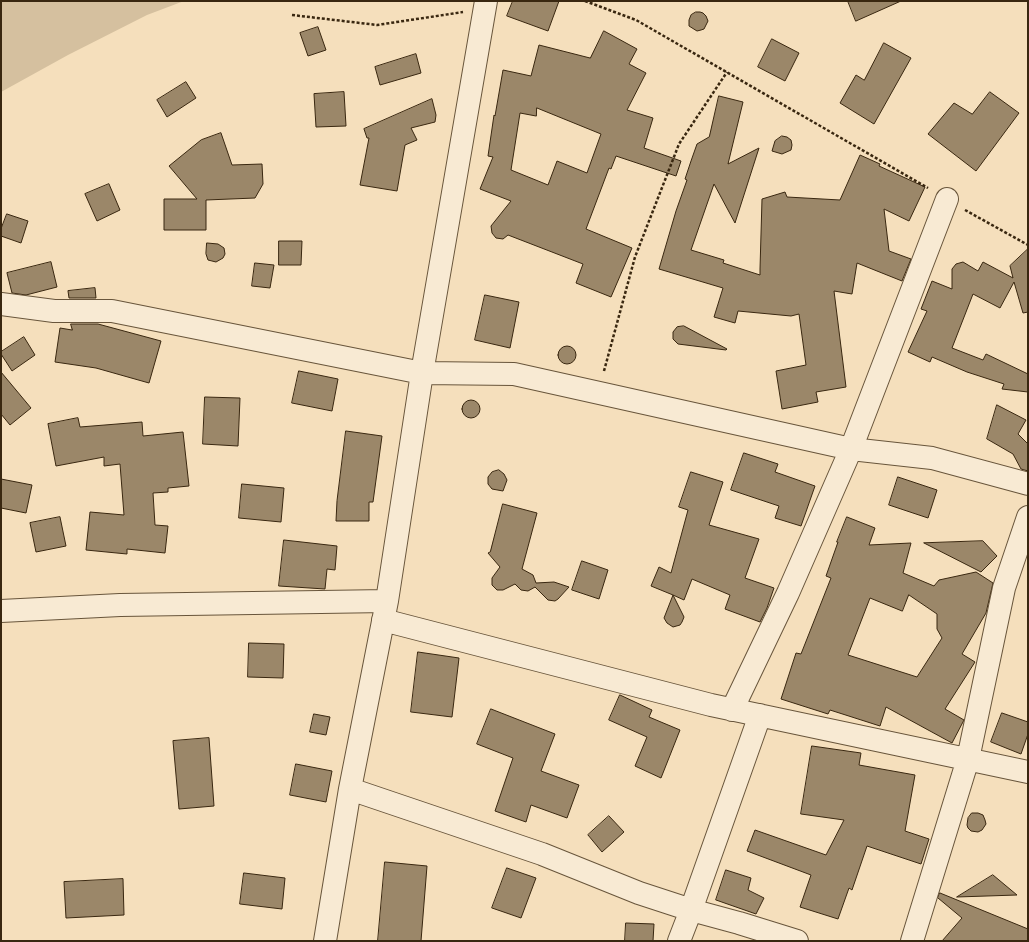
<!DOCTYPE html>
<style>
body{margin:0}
#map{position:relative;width:1029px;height:942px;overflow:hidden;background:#f5dfbc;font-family:"Gentium Book Plus",serif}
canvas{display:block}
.frame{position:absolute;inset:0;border:2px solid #392710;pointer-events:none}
</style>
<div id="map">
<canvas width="1029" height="942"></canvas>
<div class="frame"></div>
</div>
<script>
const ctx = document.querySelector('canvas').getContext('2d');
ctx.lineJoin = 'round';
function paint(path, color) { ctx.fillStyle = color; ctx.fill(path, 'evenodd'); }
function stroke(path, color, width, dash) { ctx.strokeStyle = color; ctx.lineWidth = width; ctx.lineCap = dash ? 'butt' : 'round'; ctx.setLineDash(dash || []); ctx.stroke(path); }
paint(new Path2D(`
 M1,1H184L147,15L68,55L1,92Z`), '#d5c09f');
const building = new Path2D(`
 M513,1H559L548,31L507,16Z
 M848,1H901L856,21Z
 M696,12H700L703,13L706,16L708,21L704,29L701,30L697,31L689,26V20L691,15Z
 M318,27L326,50L308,56L300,33Z
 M604,31L637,49L629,64L646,73L627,110L653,118L644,148L681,161L676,176L616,156L611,169L609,168L586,229L632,248L611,297L576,283L583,264L508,235L503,239L496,238L492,233L491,226L511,201L480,189L493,157L488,156L494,115L495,116L503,70L531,76L539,45L590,58ZM537,108L601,134L587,173L557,161L548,185L511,170L520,113L536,116Z
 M772,39L799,53L785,81L758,67Z
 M884,43L911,58L874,124L840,103L856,75L864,80Z
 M416,54L421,73L380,85L375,67Z
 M186,82L196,98L167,117L157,100Z
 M344,92L346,126L316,127L314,94Z
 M990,92L1019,113L976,171L928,134L954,103L972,114Z
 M719,96L743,102L728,164L759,148L735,223L714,184L691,250L724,260L723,263L760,275V269L762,199L785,192L787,197L840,200L860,155L880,164L879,166L925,187L909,221L884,209L889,251L911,259L902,281L857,263L852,294L834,291L846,387L816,392L818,402L782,409L776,371L806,365L799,314L791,316L738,311L735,323L714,317L723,288L659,269L676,211L687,180L685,179L691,161L697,144L709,137Z
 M432,99L436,115L435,122L411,128L417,140L405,145L397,191L360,185L369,138H367L364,129Z
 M221,133L232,165L262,164L263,184L255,198L206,200V230H164V199H197L169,166L201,140Z
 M782,136L787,137L791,140L792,145L791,150L782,154L772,151L775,141Z
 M109,184L120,210L97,221L85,194Z
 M7,214L28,221L21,243L1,236V229Z
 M279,241H302L301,265H279Z
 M207,243L218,244L224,248L225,254L223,258L216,262L208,260L206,254Z
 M1028,249V312L1023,313L1014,282L1000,308L973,294L952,348L983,360L986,354L1028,374V392L1002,389L1004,384L967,372L932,357L930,362L908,352L927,311L921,309L932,281L952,289V269L956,264L963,262L978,271L983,262L1013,278L1010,266Z
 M51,262L57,287L26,295L12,293L7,273Z
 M255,263L274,265L270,288L252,286Z
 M95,288L96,298H69L68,291Z
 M485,295L519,302L510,348L475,340Z
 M71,324H98L161,341L149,383L96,368L55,362L60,328L72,330Z
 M684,326L727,349L726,350L678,344L673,339V332L677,327Z
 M24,337L35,355L12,371L1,354V352Z
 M558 355a9 9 0 1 1 18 0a9 9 0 1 1-18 0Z
 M299,371L338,379L332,411L292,403Z
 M1,372L31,408L10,425L1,414Z
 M205,397L240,398L238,446L203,444Z
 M462 409a9 9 0 1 1 18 0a9 9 0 1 1-18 0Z
 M997,405L1026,420L1018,434L1028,444V471L1021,469L1013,454L987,439Z
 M78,418L80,427L142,422L143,436L183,432L189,486L168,488V492L153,493L155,525L168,526L165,553L127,549V554L86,550L90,512L124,515L120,464L104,466V457L56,466L48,424Z
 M346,431L382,436L373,502H369V521H336L337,501Z
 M744,453L778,464L775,472L815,486L801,526L775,518L779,506L731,490Z
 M499,470L504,474L507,480L503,491L492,489L488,484V477L492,472Z
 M691,472L723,482L709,525L759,539L745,578L774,588L767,608L760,622L725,609L730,595L692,579L684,600L673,595L684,617L682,622L680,625L673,627L667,623L664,618L673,595L651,586L659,567L671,573L688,510L679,507Z
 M898,477L937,490L928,518L889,505Z
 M1,479L32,485L26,513L1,508Z
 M242,484L284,488L281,522L239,518Z
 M503,504L537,513L522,569L533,575L536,583L554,582L569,587L558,599L555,601L548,600L535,587L528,591L521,590L515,584L503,590H497L492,585V578L500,567L488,553L490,552Z
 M60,517L66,546L36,552L30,523Z
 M847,517L875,528L869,545L911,543L903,573L934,586L939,580L976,572L993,583L986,613L962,654L975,662L945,709L964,720L952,743L886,707L880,726L830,710L828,714L781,699L796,653L801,654L831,578L826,576L838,542H837ZM909,595L937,614V629L942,638L917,677L848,655L870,598L902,611Z
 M284,540L337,546L335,570L327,569L325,589L279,586Z
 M983,541L997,556L981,572L924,543Z
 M582,561L608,570L599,599L572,590Z
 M249,643L284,644L283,678L248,677Z
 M418,652L459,658L452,717L411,712Z
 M620,695L652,710L649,717L680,730L661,778L635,766L647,737L609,720Z
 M491,709L555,734L541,771L579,785L567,818L531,805L526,822L495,811L513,758L477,744Z
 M1002,713L1028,722V734L1021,754L991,742Z
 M314,714L330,717L326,735L310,732Z
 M209,738L214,806L179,809L173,741Z
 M812,746L861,753L859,765L915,775L905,831L929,839L921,864L867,846L852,890L849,888L838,919L800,907L811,875L747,851L755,830L826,855L844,820L801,814Z
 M296,764L332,771L326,802L290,795Z
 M972,813H978L983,815L985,820L986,824L982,830L978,832L971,831L968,828L967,825L968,818Z
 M609,816L624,832L602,852L588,835Z
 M385,862L427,866L421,941H378Z
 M507,868L536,878L521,918L492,908Z
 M726,870L751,878L748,890L764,898L756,914L716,900Z
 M244,873L285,878L282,909L240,904Z
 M993,875L1017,895L957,897Z
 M123,879L124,915L66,918L64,882Z
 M940,893L1028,929V941H942L962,918L938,898Z
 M626,923L654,924L653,941H625Z`);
paint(building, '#9b8769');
stroke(building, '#392710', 1);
const minor = new Path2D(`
 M1,304L54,311H112L422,373L514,374L851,449L932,458L1028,484
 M1,611L120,605L387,601
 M383,620L711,705L1028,772
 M732,710L788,593L851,449L947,199
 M350,789L542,854L639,893L691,910L739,923L797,941
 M325,941L350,789L387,601L422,373L486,1
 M679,941L691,910L760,715
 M912,941L968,759L1004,588L1028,517`);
stroke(minor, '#68553b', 24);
stroke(new Path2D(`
 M585,1L636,20L928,188
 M292,15L377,25L463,12
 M965,210L1028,245
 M604,371L635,257L679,144L727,72`), '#392710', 2.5, [3, 2]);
stroke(minor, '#f8ead3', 22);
</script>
